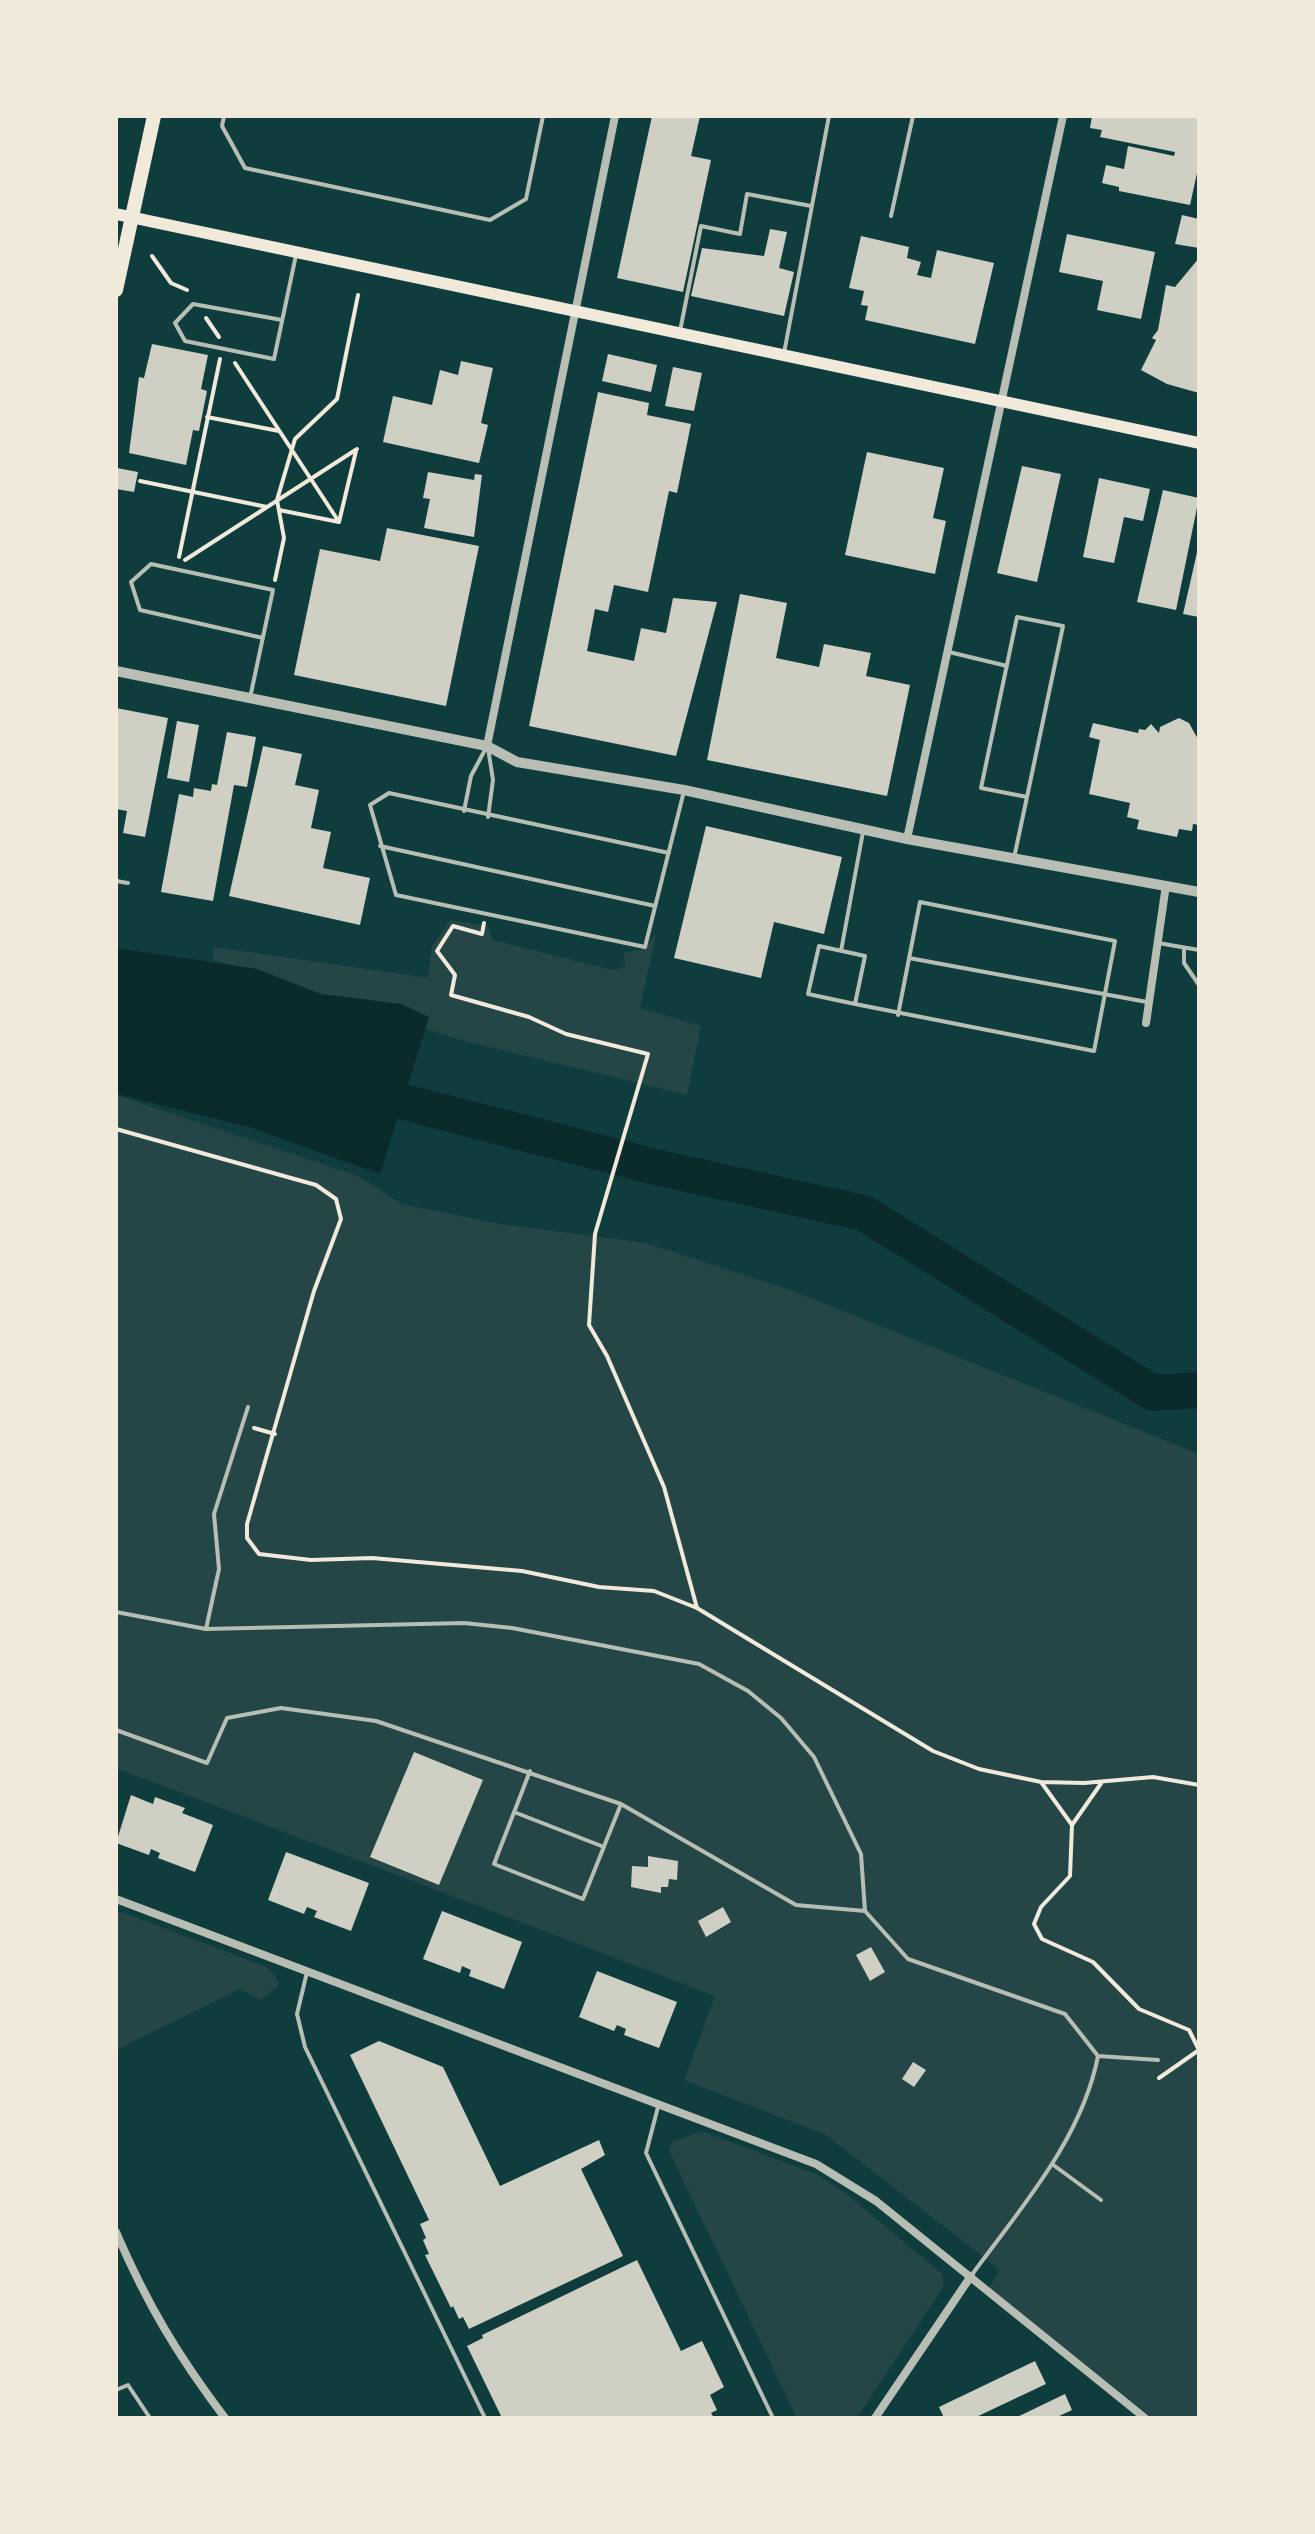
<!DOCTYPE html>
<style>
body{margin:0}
#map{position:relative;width:1315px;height:2534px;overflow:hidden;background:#0f3d3e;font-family:Barlow,sans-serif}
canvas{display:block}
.frame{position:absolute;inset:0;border:118px solid #f1e9da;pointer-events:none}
</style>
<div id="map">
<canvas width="1315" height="2534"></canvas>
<div class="frame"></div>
</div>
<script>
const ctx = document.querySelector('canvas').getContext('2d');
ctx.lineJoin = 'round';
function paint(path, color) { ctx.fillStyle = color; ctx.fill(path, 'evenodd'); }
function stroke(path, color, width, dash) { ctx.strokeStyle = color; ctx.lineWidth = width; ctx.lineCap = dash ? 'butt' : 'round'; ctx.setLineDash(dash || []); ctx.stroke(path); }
paint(new Path2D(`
 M450,920L488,926L492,940L613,970L625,966L624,953L642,949L656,934L640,1008L701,1026L687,1095L461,1040L212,959L214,947L428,978L432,946Z
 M116,1095L358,1176L402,1204L500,1224L646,1243L796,1292L1199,1454V2418H1153L988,2289L1000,2270L826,2135L684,2080L715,1996L116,1768Z
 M122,1912L264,1966L275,1975L279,1986L260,2000L240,1989L116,2050V1913Z
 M702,2131L816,2174L847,2194L942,2274L944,2286L857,2418H797L669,2151L672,2142Z`), '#244646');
paint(new Path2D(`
 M116,948L257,969L321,994L401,1004L429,1017L380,1174L252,1128L116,1094Z`), '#0a2a2b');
stroke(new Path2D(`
 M358,1090L659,1168L864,1213L1153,1393L1199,1390`), '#0a2a2b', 36);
paint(new Path2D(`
 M652,116H700L691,156L711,160L683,292L617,278Z
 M1092,116H1199V164L1190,205L1119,191V187L1102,183L1106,165L1124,169L1128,146L1174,156L1175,152L1100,137L1102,130L1090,128Z
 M1182,215L1199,219V248L1175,244Z
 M770,229L787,232L779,268L794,272L784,316L691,296L702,248L764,256Z
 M1067,234L1155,252L1141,319L1097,310L1103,281L1059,272Z
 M861,236L909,247L907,258L921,262L917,275L931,278L937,250L994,263L975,344L865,320L868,306L861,305L864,291L849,288Z
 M1199,258V393L1167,384L1141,370L1156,340L1152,338L1158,330L1166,285L1175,287Z
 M152,344L208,355L201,389L207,391L199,431L193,430L186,465L129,453L139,377L144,378Z
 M608,354L657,365L651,392L602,381Z
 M461,361L493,368L481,423L488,425L479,463L383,442L393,396L432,405L440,370L458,375Z
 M673,367L702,373L694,411L665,406Z
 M598,392L649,403L647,415L691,424L677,493L669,491L648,592L614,585L608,612L595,609L587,651L634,661L641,628L666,633L673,598L717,602L676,756L529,726Z
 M867,452L944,468L933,518L946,521L935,574L845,555Z
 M1022,466L1061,474L1037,582L997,573Z
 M117,468L138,472L134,492L116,489Z
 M428,472L474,480L475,474L482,475L474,537L424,528L430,499L423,498Z
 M1099,478L1150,489L1143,521L1124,517L1114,563L1083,557Z
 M1163,490L1199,498L1176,610L1137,602Z
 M387,528L479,546L446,706L294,675L320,549L380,561Z
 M1198,548H1199V617L1183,614Z
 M740,594L787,603L776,658L819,667L824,644L871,653L866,676L910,685L887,796L707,760Z
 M116,708L168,718L145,837L123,833L127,811L116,809Z
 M1179,718L1189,723L1199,741V825L1193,824L1192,831L1179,829L1177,837L1137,829L1139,820L1127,817L1130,803L1089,794L1100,740L1089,737L1093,723L1138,733L1139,729L1145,730L1151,724L1159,733L1160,727Z
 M177,721L199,725L189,782L167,778Z
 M227,732L256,737L247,787L234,785L213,901L161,892L179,794L193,797L194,788L211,791L212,784L217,785Z
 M263,746L302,754L295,785L319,790L311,828L331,832L323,868L370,878L360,925L229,896Z
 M706,826L842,857L824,934L774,922L761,978L674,958Z
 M414,1752L483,1780L439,1885L370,1857Z
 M131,1795L153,1804L155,1797L185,1808L182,1813L213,1825L195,1872L158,1858L160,1853L151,1849L149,1855L116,1843Z
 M286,1852L369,1883L351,1931L314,1917L317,1911L307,1907L304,1914L268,1900Z
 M648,1856L678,1861L677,1880L669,1879L668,1887H661V1893L631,1887L632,1866L648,1867Z
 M723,1907L731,1922L706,1937L698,1921Z
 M442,1911L522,1942L504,1989L469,1976L471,1970L462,1966L460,1973L423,1959Z
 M871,1947L885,1972L870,1981L856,1955Z
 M597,1971L677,2002L659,2048L624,2035L626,2029L617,2025L614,2031L579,2017Z
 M379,2041L443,2067L500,2186L599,2140L605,2155L581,2169L623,2256L469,2329L463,2317L459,2319L453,2306L451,2308L425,2255L429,2254L423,2240L426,2238L420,2224L429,2220L350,2055Z
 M913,2062L926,2070L914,2087L902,2079Z
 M637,2260L681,2351L702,2341L724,2387L710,2395L717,2410L711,2413L714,2418H502L467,2346L483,2338L482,2335Z
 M1035,2361L1046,2384L974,2418H944L939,2407Z
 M1065,2394L1072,2410L1055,2418H1015Z`), '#cfcfc3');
stroke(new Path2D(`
 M152,256L171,283L187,290
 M206,318L219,337
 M235,363L339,522
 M207,417L279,431
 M140,481L267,507
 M279,510L339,522L356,451
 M179,557L220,359
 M185,560L357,449
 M275,580L284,538L277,500L295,439L337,399L358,295
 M484,923L482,934L453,926L437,951L455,975L451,995L529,1017L566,1034L648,1054L595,1234L589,1325L607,1356L664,1487L697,1608
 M116,1129L316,1185L336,1199L341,1219L314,1291L247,1524V1538L259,1554L311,1560L372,1558L522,1571L599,1587L654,1591L697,1608L933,1751L979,1769L1041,1782L1084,1783L1153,1777L1199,1785
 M254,1428L275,1434
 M1041,1782L1072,1825
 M1102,1782L1072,1825L1070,1876L1041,1907L1034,1924L1042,1939L1093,1962L1139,2009L1189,2030L1199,2050
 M1159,2078L1199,2050`), '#f1e9da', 4);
stroke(new Path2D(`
 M224,116L222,126L245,168L490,220L526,199L543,116
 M891,216L913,116
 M282,320L193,304L175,323L185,341L274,359L296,255
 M680,331L701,226L740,234L747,194L811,206
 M784,353L829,116
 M1017,617L1063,626L1027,797L981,788Z
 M949,652L1007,666
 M250,698L273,590L151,564L131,582L140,610L263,638
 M464,811L471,776L486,748
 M488,817L493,780L488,748
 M380,846L655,906
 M669,853L389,793L370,805L396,895L645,947L684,791
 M1014,858L1027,797
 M116,881L128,883
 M1158,943L1199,950
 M819,946L865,956L855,1004L808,994Z
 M1184,948V963L1199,985
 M841,951L863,832
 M909,958L1147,1002
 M855,1004L1094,1051L1115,941L920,902L898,1015
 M116,1612L206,1629L464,1623L512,1628L699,1664L748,1691L781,1718L814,1757L861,1854L865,1911L908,1959L1065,2014L1098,2056C1082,2139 1020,2209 971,2276
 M206,1629L219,1569L214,1514L248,1407
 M116,1730L207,1763L227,1718L281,1708L376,1721L621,1804L796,1905L865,1911
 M530,1771L494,1864L583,1899L621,1804
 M514,1812L604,1847
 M307,1972L297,2014L305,2047L485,2418
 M1098,2056L1158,2060
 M658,2107L646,2153L773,2418
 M1052,2164L1101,2200
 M116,2390L128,2385L150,2418`), '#b8beb3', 4);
stroke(new Path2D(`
 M487,746L615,116
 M907,839L1063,116
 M1146,1023L1166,885
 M116,1899L816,2164L876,2201L1145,2418
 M116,2232C147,2304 178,2356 225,2418
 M875,2418L971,2276`), '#b8beb3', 8);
stroke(new Path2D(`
 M116,671L487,746L517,762L684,790L907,839L1199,892`), '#b8beb3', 10);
stroke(new Path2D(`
 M116,214L1199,443`), '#f1e9da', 12);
stroke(new Path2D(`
 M116,290L154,116`), '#f1e9da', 14);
</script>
